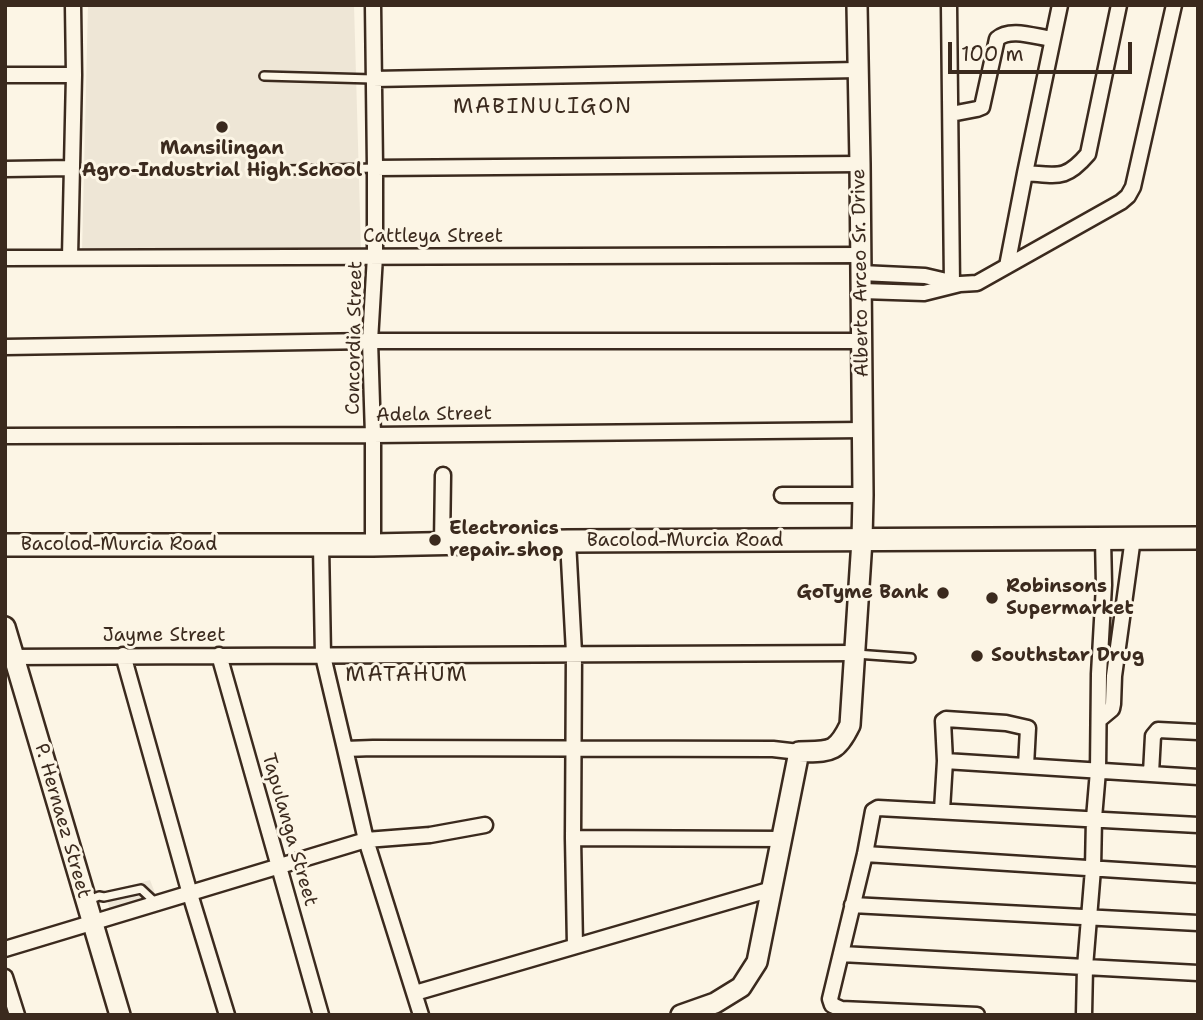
<!DOCTYPE html>
<style>
body{margin:0}
#map{position:relative;width:1203px;height:1020px;overflow:hidden;background:#fcf5e5;font-family:"Shantell Sans",sans-serif}
canvas{display:block}
.frame{position:absolute;inset:0;border:7px solid #3b2a1e;pointer-events:none}
.scale{position:absolute;left:948px;top:42px;width:184px;height:32px;box-sizing:border-box;border:4px solid #3b2a1e;border-top:0;padding-left:9px;font-size:21px;line-height:24px;white-space:nowrap;color:#3b2a1e;-webkit-text-stroke:5px #fcf5e5;paint-order:stroke}
</style>
<div id="map">
<canvas width="1203" height="1020"></canvas>
<div class="frame"></div>
<div class="scale">100 m</div>
</div>
<script>
const ctx = document.querySelector('canvas').getContext('2d');
ctx.lineJoin = 'round';
function paint(path, color) { ctx.fillStyle = color; ctx.fill(path, 'evenodd'); }
function stroke(path, color, width, dash) { ctx.strokeStyle = color; ctx.lineWidth = width; ctx.lineCap = dash ? 'butt' : 'round'; ctx.setLineDash(dash || []); ctx.stroke(path); }
function write(font, color, halo, rows, align = 'center') {
  ctx.font = font + ' "Shantell Sans",sans-serif'; ctx.lineWidth = 6; ctx.setLineDash([]); ctx.textBaseline = 'middle'; ctx.strokeStyle = halo; ctx.fillStyle = color; for (const [text, x, y, turn = 0] of rows) {
    ctx.save(); ctx.translate(x, y); ctx.rotate((+turn || 0) * Math.PI / 180); ctx.textAlign = isNaN(turn) ? turn : align; if (halo) ctx.strokeText(text, 0, 0); ctx.fillText(text, 0, 0); ctx.restore();
  }
}
paint(new Path2D(`
 M88,5H354L361,249L82,252Z
 M150,880L158,901L111,915L105,892Z`), '#eee6d6');
const lane = new Path2D(`
 M264,76L373,79
 M289,170L375,168
 M856,654L911,658
 M89,900L99,896L104,897L141,889L157,904`);
const street = new Path2D(`
 M373,5L375,168V256L370,341L373,435V545
 M949,5L952,285
 M5,75H74
 M373,79L858,70
 M951,114L977,109L982,107L997,39C1010,27 1036,37 1052,39
 M375,168L860,164
 M5,169L72,168
 M1025,173C1057,175 1065,181 1088,154L1119,5
 M70,257L74,75L73,5
 M5,258L861,255
 M1007,266L1025,173L1060,5
 M861,273L925,276L955,283
 M862,291L924,293L960,284L977,283L1121,202L1128,196L1133,187L1174,5
 M5,347L370,341H862
 M5,436L373,435L864,430
 M782,495H863
 M568,541L574,653L573,838L575,946
 M442,544L443,475
 M321,545L323,656L345,749
 M123,655L190,894L227,1015
 M219,655L321,1015
 M7,657C289,655 572,653 855,653
 M1100,719L1112,709L1113,704L1114,676L1133,538
 M945,761L1198,777
 M1151,773L1153,736L1158,730L1198,732
 M942,810L945,761L943,721L946,719L1006,723L1028,728L1026,766
 M573,838L783,839
 M865,854L1198,875
 M852,905L1198,923
 M5,949L366,840L430,835L485,825
 M841,954L1198,973
 M5,977L17,1015
 M415,993L772,889
 M421,1015L366,840L345,749L373,748L773,749L799,752
 M977,1015L841,1009L832,1005L830,999L865,854L873,811L878,808L1198,825
 M1084,1015L1085,967L1093,869L1094,818L1098,771L1099,674L1104,585L1103,539`);
const secondary = new Path2D(`
 M5,627L120,1015
 M681,1015L715,1003L741,987L757,962L799,752C830,751 836,754 850,725L862,540L863,495L860,164L857,5`);
const primary = new Path2D(`
 M5,545H373L568,541L1198,538`);
stroke(lane, '#3b2a1e', 12);
stroke(street, '#3b2a1e', 19);
stroke(secondary, '#3b2a1e', 24);
stroke(primary, '#3b2a1e', 26);
stroke(lane, '#fcf5e5', 7);
stroke(street, '#fcf5e5', 14);
stroke(secondary, '#fcf5e5', 19);
stroke(primary, '#fcf5e5', 21);
for (const [x, y, r, color] of [
 [222,127,7,"#3b2a1e"],
 [435,540,7,"#3b2a1e"],
 [943,593,7,"#3b2a1e"],
 [992,598,7,"#3b2a1e"],
 [977,656,7,"#3b2a1e"]
]) { const dot = new Path2D(); dot.arc(x, y, r, 0, 2 * Math.PI); ctx.fillStyle = color; ctx.fill(dot); stroke(dot, '#fcf5e5', 2.5); }
write('bold 19px', '#3b2a1e', '#fcf5e5', [
 ["Mansilingan",222,149,"center"],
 ["Agro-Industrial High School",222,171,"center"],
 ["Electronics",449,529],
 ["repair shop",449,551],
 ["Robinsons",1006,587],
 ["Supermarket",1006,609],
 ["GoTyme Bank",929,593,"right"],
 ["Southstar Drug",991,656]
], 'left');
write('19px', '#3b2a1e', '#fcf5e5', [
 ["Cattleya Street",433,237],
 ["Alberto Arceo Sr. Drive",861,273,-91],
 ["Concordia Street",355,338,-89],
 ["Adela Street",434,415,-1],
 ["Bacolod-Murcia Road",685,541],
 ["Bacolod-Murcia Road",119,545],
 ["Jayme Street",164,636],
 ["P. Hernaez Street",62,821,74],
 ["Tapulanga Street",289,830,74]
]);
ctx.letterSpacing = '2px';
write('21px', '#3b2a1e', '#fcf5e5', [
 ["MABINULIGON",543,108],
 ["MATAHUM",407,676]
]);
ctx.letterSpacing = '0px';
</script>
